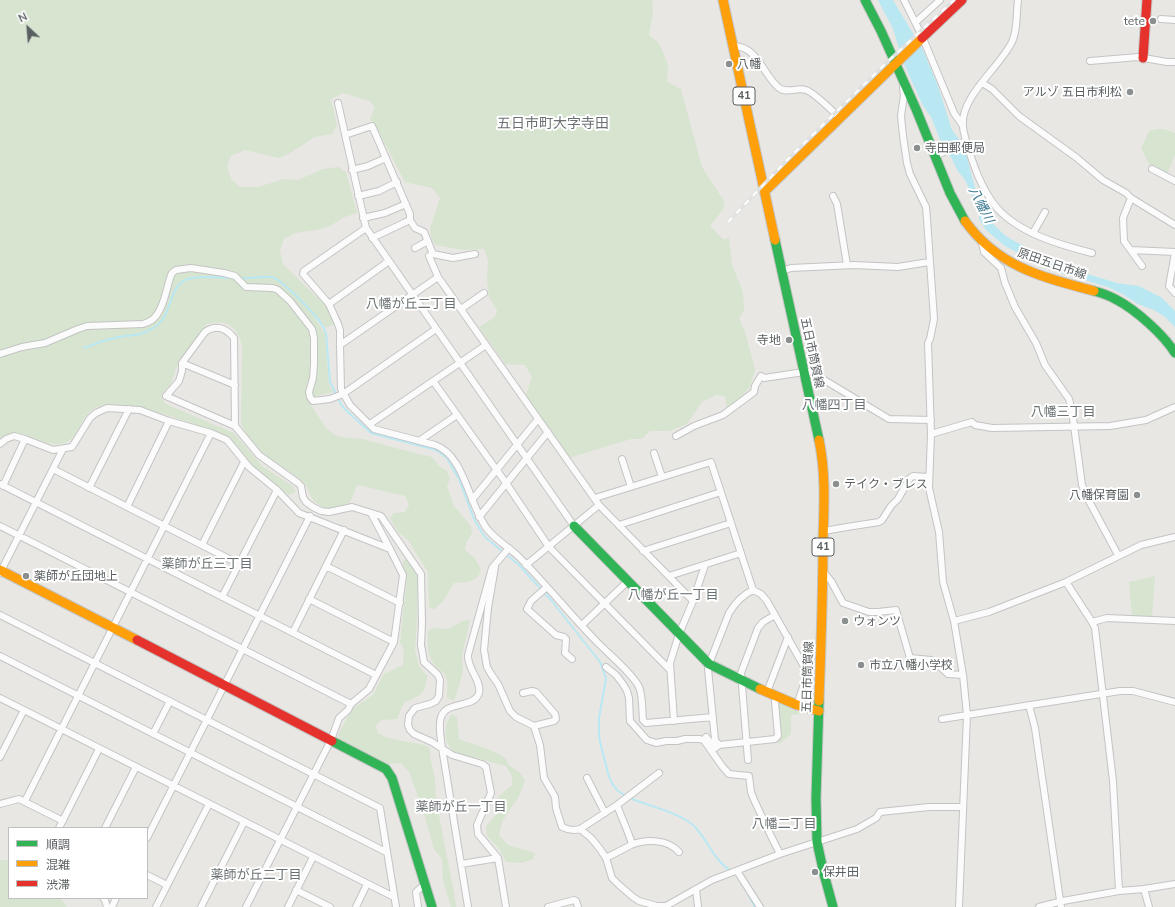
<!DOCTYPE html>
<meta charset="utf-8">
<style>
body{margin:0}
#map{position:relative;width:1175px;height:907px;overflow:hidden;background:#e9e7e4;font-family:Mulish,"Noto Sans JP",sans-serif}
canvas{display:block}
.legend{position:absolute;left:8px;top:827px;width:140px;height:72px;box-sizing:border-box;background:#fff;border:1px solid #bdbfc0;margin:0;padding:5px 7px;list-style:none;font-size:12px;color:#5a5f61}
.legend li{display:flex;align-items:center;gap:8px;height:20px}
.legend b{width:20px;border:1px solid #bdbfc0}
.north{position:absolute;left:8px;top:8px;width:40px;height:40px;-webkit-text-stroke:3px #fff;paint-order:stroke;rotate:334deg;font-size:11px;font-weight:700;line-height:16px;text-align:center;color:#5a5f61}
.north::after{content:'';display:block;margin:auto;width:14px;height:18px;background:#5a5f61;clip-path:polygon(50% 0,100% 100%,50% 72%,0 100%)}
</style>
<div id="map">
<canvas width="1175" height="907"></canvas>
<ul class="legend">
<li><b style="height:5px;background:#30b455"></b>順調</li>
<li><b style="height:5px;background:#ff9f0a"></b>混雑</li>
<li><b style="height:5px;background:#e5322d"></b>渋滞</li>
</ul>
<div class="north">N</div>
</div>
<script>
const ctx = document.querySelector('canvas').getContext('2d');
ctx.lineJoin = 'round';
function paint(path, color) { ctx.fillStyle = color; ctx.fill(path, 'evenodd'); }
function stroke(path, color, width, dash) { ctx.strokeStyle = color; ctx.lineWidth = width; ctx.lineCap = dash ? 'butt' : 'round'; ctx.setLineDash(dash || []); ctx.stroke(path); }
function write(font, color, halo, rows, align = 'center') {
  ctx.font = font + ' Mulish,"Noto Sans JP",sans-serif'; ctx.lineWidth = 4; ctx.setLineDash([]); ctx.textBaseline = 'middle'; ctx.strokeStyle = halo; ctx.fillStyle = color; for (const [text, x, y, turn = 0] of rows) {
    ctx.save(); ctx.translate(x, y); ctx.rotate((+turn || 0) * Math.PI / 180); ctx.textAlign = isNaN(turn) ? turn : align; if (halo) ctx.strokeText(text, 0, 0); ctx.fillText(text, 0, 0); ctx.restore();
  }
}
paint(new Path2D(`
 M0,0H652L653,12L649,35L659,43L668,65L667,82L681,89L702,167L724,201V208L710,226L724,240L729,237L732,265L743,292L744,311L739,318L745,332L755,369L750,387L737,402L727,408L725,396L716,395L702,402L687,424L670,431H650L642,439H631L569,458L526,395L532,377L525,365L505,364L479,327L495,317L497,310L489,297L487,281L488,260L484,249L463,250L435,245L431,237L430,228L440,198L432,188L405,182L374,123L370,119L375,107L369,101L343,93L331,99L337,125L332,134L315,137L290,153L279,158L245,150L231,156L227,166L231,179L240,187H258L284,179L298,180L323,169L338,167L346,172L357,213L342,218L332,225L317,230L295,233L284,239L280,250L283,264L328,308L335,323L326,328L318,318H315L325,334L328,374L329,384L333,392L313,397L312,393L316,350L307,319H309H307L312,341V368L307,395L308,400C315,410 321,424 331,432C341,440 353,437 363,439C386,445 409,452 432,457L439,466L447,471L450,479L447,486L454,506L471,526L472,533L466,543L465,550L475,558L481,570L477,578L468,582L454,583L443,601L435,609L429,608L428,572L408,540L398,532L390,518L394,513L405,512L409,505L405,496L357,485L350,502C343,505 334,510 326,508C305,500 314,491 301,480C278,461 252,453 241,423L242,345C237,326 227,319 207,324L177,366L172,382L161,397L166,404L234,433L262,466L294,487L295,492L289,495L260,473L234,443L228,437C198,427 119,391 92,410C78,419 80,441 60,444C45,446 31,434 17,433C11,432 4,436 0,439Z
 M1157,129H1164L1175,133V155L1167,174L1159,170L1157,167L1149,164L1141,148L1149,131Z
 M404,559L408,561L417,574V619L415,651L419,666L427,676C426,694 419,696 404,703L397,719L382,720L376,725L378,733L388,738L424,745L430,748V756L435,780L436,800L454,893L456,907H451L443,880L442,859L434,849L422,807L409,772L401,763L389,764L340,739L338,735L352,709L373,695L384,674L403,665L404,649L400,643L407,576L402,567Z
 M1155,576L1152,617H1132L1129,582Z
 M470,620L462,657L463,672L454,701L447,698C447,690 449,680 444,673C442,671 438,669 436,667C427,657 427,644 428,631L433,628L448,629L463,621Z
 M778,702H779L795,709L800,714L791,715V734L779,744L776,741L781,736Z
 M452,714L457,717L459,739C472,744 495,750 505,758C507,760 508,764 510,766C519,773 519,769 525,781L518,798L503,820L499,835L508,845L535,853L533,859L522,863L506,862L498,847L487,836L486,826L497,814L498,797L512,785V776L506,766L454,752C443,742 443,726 452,714Z
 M0,860H6L9,861V898H60L67,907H0Z`), '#d7e4d0');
paint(new Path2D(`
 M878,0H893L923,50L938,86L952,130L959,139L966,154L975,188L987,208V212L994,225L1006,236L1016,242L1065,267L1117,283L1139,286L1162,298L1175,311V327L1165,317L1154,310L1138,304L1124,295L1108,287L1051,270L1022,255L1005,246L986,230L979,219V212L965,180L957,170L951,157L945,152L931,117L923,106L904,64L893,29Z`), '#b9e8f2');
stroke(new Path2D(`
 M240,278C250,279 261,276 271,277C282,279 316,315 322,325C324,328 325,331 326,333L330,382L342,406L349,413L371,433L436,450L447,458L459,479L474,519L481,531L486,538L518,564L551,600L600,662L606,678L599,718V734L600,742L609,777L613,785L618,791L626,796
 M84,348C95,344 107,339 119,337C130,335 142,336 151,329C156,327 160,323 163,319C171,307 172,283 188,279C202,275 219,278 234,278
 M630,798C648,806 681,813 694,826C708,840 714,861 731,871
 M743,885L755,907`), '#b9e8f2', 2);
const street = new Path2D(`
 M904,0L922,36L954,113L963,126
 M1161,19L1175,20
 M916,22L940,0
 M733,46C758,46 763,75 779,88C787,94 797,87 806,90C815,93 831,110 839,117
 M1090,61L1138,57L1167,62H1175
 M982,83L992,89L1019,116L1077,158L1103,180L1126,193L1131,198L1175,225
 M903,88L904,95L901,116L903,136L907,163L910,174L926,207L927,219L934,319L930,339L928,343L931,434L929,488L939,532L943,582L954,621L963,675L967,715L959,907
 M338,103L366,228L574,526
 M345,135L372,126L410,214V220L372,238
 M966,141C973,164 981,189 997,208C1019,233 1060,245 1092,253
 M936,156L966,141C965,136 963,131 963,126C960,97 999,68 1012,42C1018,29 1016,15 1018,0
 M1152,169L1175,181
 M352,170L368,166L386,158
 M358,196L379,191L397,182
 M833,196L837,204L847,265
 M1131,198L1123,218L1124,241L1142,266
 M363,218L385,213L406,204
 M410,220L415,228L424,232L433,254L429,256L438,277L599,505L693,601
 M366,228L304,271L303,274L329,304L338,324L340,330V345L341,389L350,405L374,429L435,445C465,455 469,507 488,530C497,541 510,548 520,558C548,586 572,617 600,645C611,656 633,674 639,687C643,696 642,711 643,720L646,723L713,717
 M1033,233L1045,212
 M982,243L984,252L1001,268L1005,283L1015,307L1036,343L1045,365L1069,399L1072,411L1082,485L1089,501L1118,555
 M415,248L428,241
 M1131,250L1175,252
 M1175,253L1169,286L1175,293
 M433,254L453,258L475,254
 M782,271L791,268L854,265L898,267L929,262
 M329,304L389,261
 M461,309L484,293
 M340,345L438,277
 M0,354L22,347L45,343L78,329L87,326L143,324C146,323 149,322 152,320C164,310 166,289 171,275L173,272L176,270L191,268L224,273L235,276L246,287L273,288L278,290L290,301L312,329L314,338V364L313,378L309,392L310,397L313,401L330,399L343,394L436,329
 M182,363L235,385
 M433,381L506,483L549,547L670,670
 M370,424L486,345
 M235,426L166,396L179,381L182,371V363L205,332C216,324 226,328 234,338L235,426L259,455L298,483L301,486L303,497L306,502L313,507L321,511L329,512L352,507L381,516L421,574L422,623L421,645L424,662L438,675L440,680L439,696L436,701L430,704L415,708L409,716L408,725L410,730L414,734L432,742L452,755L482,764L486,767L491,793L477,825L478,834L498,858L506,907
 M931,434L972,422L975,425L992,428L1110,426L1146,420L1175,407
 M676,436L694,426L723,415L754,392L755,386L761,376L764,378L804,372H811L889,419L931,420
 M419,441L457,415
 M0,444L6,439L14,436L25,439L53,450L72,447L90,418L96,413L107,408L140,410L169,421L211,433L227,440L249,467L277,490L299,513L390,549L403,575L394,642L369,689L351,704L348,710L339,718L331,740L246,907
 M654,453L662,477
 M622,459L631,487
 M53,469L239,564
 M0,484L376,675
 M3,486L25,439
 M89,488L129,409
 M595,498L711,462L753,590
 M472,500L538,419
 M127,507L169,421
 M371,513L390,549
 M479,517L548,432
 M619,525L721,492
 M0,526L351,704
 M824,531L847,527L879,522L882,520L891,506L898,499L910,478L913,476L929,477
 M202,545L244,462
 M643,551L731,523
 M526,565L599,505
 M326,566L400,603
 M495,567L488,608L484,650L487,667L491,674L498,684L510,711L516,717L534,726L554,721L556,719L555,714L536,692L532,691L523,693
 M823,571L831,581L843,603L869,612H878L896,610L910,658L931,660L935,662L948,674L963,675
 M0,573L63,449
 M669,576L741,553
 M1066,582L1092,622L1095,628L1113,781L1119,891
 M547,587L531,601L527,609L556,635L564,637L566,639L565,653L572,659
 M222,597L277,490
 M309,599L394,642
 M0,615L380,808L396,907
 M954,621L989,612L1066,582L1141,545L1175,537
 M1092,622L1107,618L1175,621
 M582,625L628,581
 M293,632L344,530
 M0,656L386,852
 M606,667L616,675L623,684L627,691L629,698L630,721L647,740L656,743L666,741H677L685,739H699L704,740L705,742L722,766L729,774L749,776L751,792L755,802L771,836L780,854
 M767,692L788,637
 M776,696L775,702L778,736L775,739L719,745L715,740L708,669L709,664L729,613C735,603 742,595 753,590L761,594L767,601L806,670V678L797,705
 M0,698L394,897
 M1029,705L1035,728L1039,756L1061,907
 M967,715L1120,691H1133L1175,702
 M942,719L967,715
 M674,721L670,663L679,634L693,601L705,565
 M534,726L540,745L544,778L555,797L556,808L562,827C568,830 573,831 580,829L617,805L659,773
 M153,734L170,701
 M706,737L715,748L719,745
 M0,757L24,710
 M748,760L741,673L758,628L763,622L775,615
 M587,778L605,813
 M25,801L211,433
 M0,804L19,799L63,821
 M617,805C622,819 628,831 632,844
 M59,828L99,749
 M105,828L136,767
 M580,829L591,838L600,849L606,858L612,878L619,885L633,897L639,901L657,906H666L712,880L780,854L857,829L876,818L880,812L929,807H963
 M147,838L310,516
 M606,858C614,854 623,849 631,845C646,839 668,839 679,852
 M461,864L498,858
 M737,871L760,907
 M147,875L167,885
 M696,889L698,907
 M1144,889L1149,907
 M296,890L330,907
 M103,898L105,900L107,907
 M112,907L116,898
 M156,907L209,804
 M201,907L244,822
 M288,907L313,857
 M356,907L367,884
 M418,907L416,892L425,884
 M468,907L442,748C441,739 438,727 441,717C447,700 474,709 479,693C482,681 467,669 468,655L492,568L509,548
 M548,907L574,900L576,901L578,907
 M1039,907L1063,901L1119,891L1144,889L1175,884`);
const fast = new Path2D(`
 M865,0L881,31L916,109L950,193L965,221
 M775,240L819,440
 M1094,291C1102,293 1110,296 1117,300C1136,310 1164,335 1175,353
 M574,526L709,664L760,689
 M819,701L816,798L817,842L824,874L833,907
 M332,741L386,769L392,778L432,907`);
const slow = new Path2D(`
 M723,0L775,240
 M765,191L922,38
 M965,221C998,267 1042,277 1094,291
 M819,440C826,473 824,507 823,540C823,594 821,647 819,701
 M0,570L137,640
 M760,689L797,705L819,711`);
const jam = new Path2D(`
 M922,38L962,0
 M1143,58L1147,0
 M137,640L332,741`);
stroke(street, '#c3c4c4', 8);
stroke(fast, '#c3c4c3', 11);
stroke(slow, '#c3c4c3', 11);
stroke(jam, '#c3c4c3', 11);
stroke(street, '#fcfbfb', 6);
stroke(fast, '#30b455', 9);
stroke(slow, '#ff9f0a', 9);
stroke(jam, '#e5322d', 9);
const rail = new Path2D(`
 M728,222L786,161L883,66L954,0`);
stroke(rail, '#e0e1e1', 3.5);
stroke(rail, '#fff', 2, [6]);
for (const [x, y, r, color] of [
 [1153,21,4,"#8c8f8f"],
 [729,64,4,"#8c8f8f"],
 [1130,92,4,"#8c8f8f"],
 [917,148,4,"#8c8f8f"],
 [789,340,4,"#8c8f8f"],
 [836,484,4,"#8c8f8f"],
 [1137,495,4,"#8c8f8f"],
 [26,576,4,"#8c8f8f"],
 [845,621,4,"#8c8f8f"],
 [861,665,4,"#8c8f8f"],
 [815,872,4,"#8c8f8f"]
]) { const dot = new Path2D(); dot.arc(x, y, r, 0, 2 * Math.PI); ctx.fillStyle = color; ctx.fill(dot); stroke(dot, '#fff', 1.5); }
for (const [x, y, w] of [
 [744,96,22],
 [823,547,22]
]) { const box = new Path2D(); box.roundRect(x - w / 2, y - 9, w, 18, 3); ctx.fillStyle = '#fff'; ctx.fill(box); stroke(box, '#5a5f61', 1); }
write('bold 11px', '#5a5f61', null, [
 ["41",744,96],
 ["41",823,547]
]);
write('12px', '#5a5f61', '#fff', [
 ["tete",1145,21,"right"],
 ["八幡",737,64],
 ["アルゾ 五日市利松",1122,92,"right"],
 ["寺田郵便局",925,148],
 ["寺地",781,340,"right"],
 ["テイク・ブレス",844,484],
 ["八幡保育園",1129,495,"right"],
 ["薬師が丘団地上",34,576],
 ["ウォンツ",853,621],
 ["市立八幡小学校",869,665],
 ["保井田",823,872]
], 'left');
write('12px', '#5a5f61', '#fff', [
 ["原田五日市線",1052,264,19],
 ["五日市筒賀線",812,353,78],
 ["五日市筒賀線",808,677,-88]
]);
write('italic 13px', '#3c798f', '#fff', [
 ["八幡川",981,205,63]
]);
write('13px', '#6b7173', '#fff', [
 ["八幡が丘二丁目",411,304],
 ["八幡四丁目",834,405],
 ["八幡三丁目",1063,412],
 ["薬師が丘三丁目",207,564],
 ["八幡が丘一丁目",673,595],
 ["薬師が丘一丁目",461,807],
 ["八幡二丁目",784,824],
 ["薬師が丘二丁目",256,875]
]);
write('14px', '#6b7173', '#fff', [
 ["五日市町大字寺田",553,124]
]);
</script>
